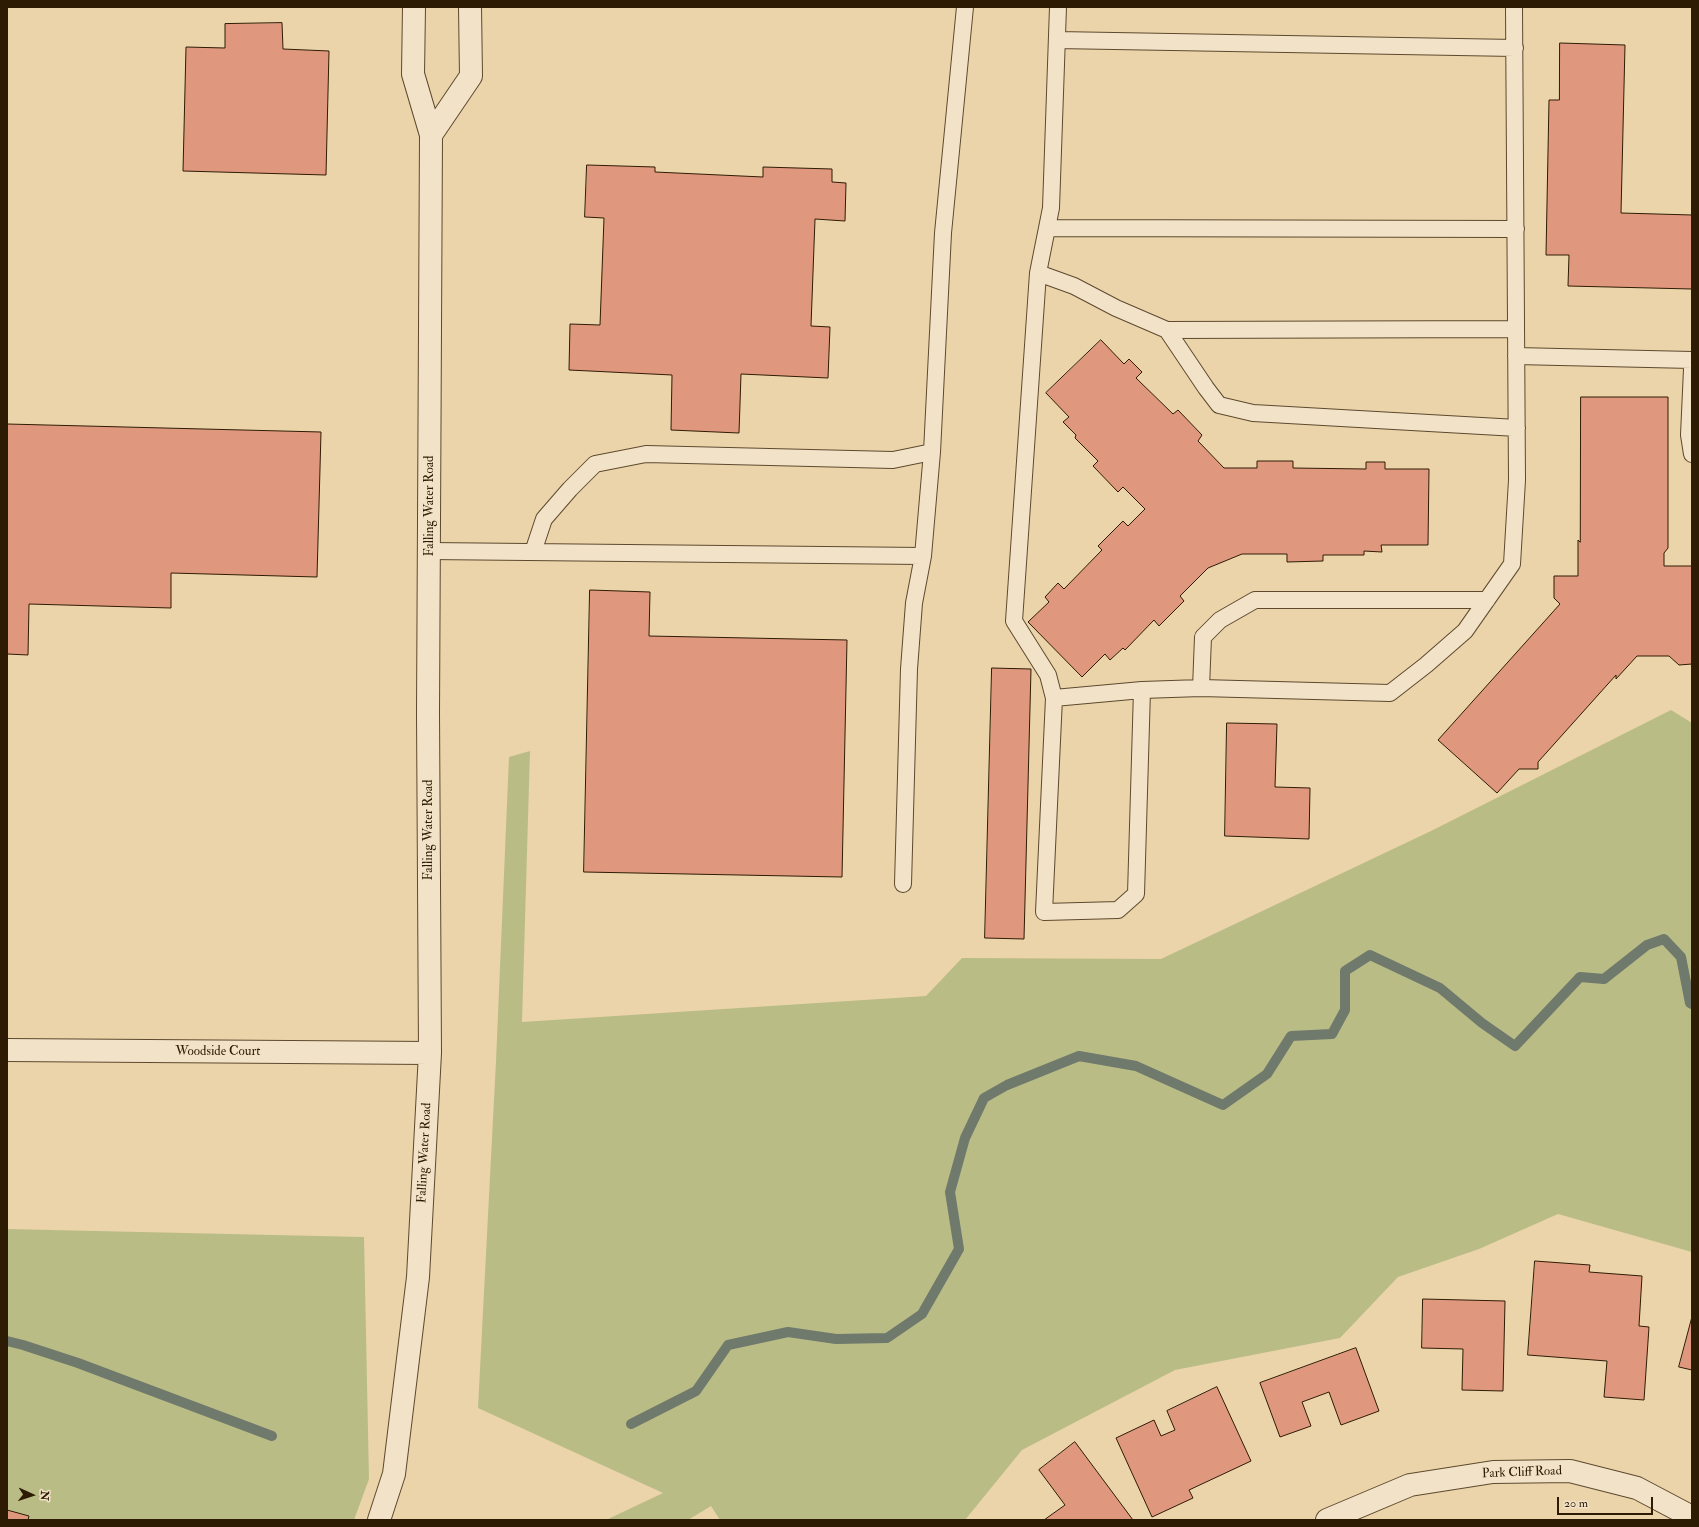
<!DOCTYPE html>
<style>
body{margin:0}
#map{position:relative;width:1699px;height:1527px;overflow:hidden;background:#ebd4aa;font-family:"IM FELL Double Pica",serif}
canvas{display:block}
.frame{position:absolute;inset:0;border:8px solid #2e1b04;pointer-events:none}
.north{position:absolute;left:12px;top:1475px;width:40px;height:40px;-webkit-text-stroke:3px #f2e3c8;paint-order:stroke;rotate:93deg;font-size:11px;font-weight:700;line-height:16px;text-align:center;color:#2e1b04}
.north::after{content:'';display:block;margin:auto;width:14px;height:18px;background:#2e1b04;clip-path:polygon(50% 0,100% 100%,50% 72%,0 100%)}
.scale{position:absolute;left:1557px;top:1497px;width:96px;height:18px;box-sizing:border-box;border:2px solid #2e1b04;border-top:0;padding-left:5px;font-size:12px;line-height:14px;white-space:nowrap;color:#2e1b04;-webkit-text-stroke:3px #f2e3c8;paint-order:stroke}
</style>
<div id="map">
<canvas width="1699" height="1527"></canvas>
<div class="frame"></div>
<div class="north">N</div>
<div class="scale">20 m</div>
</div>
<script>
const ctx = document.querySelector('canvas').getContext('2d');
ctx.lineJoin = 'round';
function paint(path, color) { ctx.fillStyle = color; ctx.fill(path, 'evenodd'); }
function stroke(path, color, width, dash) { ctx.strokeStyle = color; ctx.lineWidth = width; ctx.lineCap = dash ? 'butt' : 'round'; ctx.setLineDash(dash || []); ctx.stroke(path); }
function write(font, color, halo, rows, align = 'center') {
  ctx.font = font + ' "IM FELL Double Pica",serif'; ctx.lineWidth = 4; ctx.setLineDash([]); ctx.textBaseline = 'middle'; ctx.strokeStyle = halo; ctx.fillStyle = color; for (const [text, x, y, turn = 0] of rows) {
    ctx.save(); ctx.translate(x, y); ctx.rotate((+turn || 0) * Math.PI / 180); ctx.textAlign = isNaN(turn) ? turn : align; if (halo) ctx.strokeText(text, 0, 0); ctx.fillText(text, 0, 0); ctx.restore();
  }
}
paint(new Path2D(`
 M1671,710L1692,723V1252L1558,1214L1479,1249L1398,1277L1340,1338L1175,1370L1022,1450L965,1520H720L711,1506L688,1520H606L663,1493L478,1408L496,1061L509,757L530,751L522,1022L926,996L962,958L1161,959L1431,831Z
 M7,1229L364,1237L369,1479L354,1520H29L7,1515Z`), '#babc86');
stroke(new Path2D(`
 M7,1341L23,1345L78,1363L272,1436
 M631,1424L696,1391L728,1345L788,1332L836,1339L887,1338L922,1314L959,1249L950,1192L965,1138L984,1098L1007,1085L1079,1056L1136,1066L1223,1105L1267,1074L1291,1036L1332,1034L1345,1010V971L1370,955L1440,988L1482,1023L1515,1046L1580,977L1604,979L1647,945L1664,939L1681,957L1690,1003L1692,1004`), '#6f796c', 10);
const building = new Path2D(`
 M282,23L283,49L329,51L326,175L183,171L186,47L225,48V24Z
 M1560,43L1625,45L1621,213L1692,215V289L1568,286L1569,255H1546L1549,100H1559Z
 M587,165L655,167V172L763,177V167L832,169V182L846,183L845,221L815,219L811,326L830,327L828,378L741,374L739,433L671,430L672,375L569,370L570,324L600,325L604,218L585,217Z
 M1101,340L1124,364L1129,359L1142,372L1136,378L1173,414L1178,410L1202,435L1198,441L1224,468H1257V461H1293V468L1366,469V462H1385V469H1429L1428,545H1381L1382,552L1364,551V555H1323V561L1287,562V554H1242L1208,568L1180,596L1184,601L1159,626L1154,620L1125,650L1123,648L1110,660L1105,654L1082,677L1028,622L1049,602L1045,597L1058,583L1064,589L1102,550L1098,546L1123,521L1128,526L1145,509L1123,487L1118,492L1093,466L1098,461L1075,438L1076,435L1063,422L1069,417L1046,393Z
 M1581,397H1668V548L1664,553V566H1692V664L1679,665L1669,656H1637L1616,679V675L1538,762V769H1519L1497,793L1438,740L1560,604L1554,598V576H1578V540L1580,542Z
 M7,424L321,432L317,577L171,573V608L29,604L28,655L7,654Z
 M590,590L650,592L649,636L847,640L842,877L584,872Z
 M992,668L1031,669L1024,939L985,938Z
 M1227,723L1277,724L1275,787L1310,788L1309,839L1225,836Z
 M1535,1261L1590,1265L1589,1272L1642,1276L1639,1326L1649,1327L1644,1400L1604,1397L1607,1361L1528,1355Z
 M1423,1299L1505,1301L1503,1391L1462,1390L1463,1349L1422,1348Z
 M1692,1317V1370L1679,1367Z
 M1356,1348L1379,1411L1341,1425L1329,1392L1302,1402L1311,1426L1280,1437L1260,1383Z
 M1217,1387L1251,1461L1189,1490L1193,1498L1152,1517L1116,1438L1154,1420L1161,1436L1175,1430L1167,1411Z
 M1075,1442L1133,1520H1044L1065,1505L1039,1470Z
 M7,1510L29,1516L28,1520H7Z`);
paint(building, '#df987e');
stroke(building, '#2e1b04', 1);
const service = new Path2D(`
 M1058,7L1051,208L1038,273L1014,621L1048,675L1054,698L1044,912L1118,910L1136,894L1142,690L1201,688L1390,693L1426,665L1465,631L1512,564L1517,480L1514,7
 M1057,40L1515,48
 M1047,228L1516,229
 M1038,273L1074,286L1116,308L1167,330L1516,329
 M1167,330L1206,388L1219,405L1253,413L1517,428
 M1516,356L1692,360
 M1692,369L1689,435L1692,454
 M429,551L923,556L932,452L943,233L965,7
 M533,552L544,519L570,489L595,464L646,454L893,460L932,452
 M1201,688L1203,637L1220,620L1255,600H1487
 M1054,698L1142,690
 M903,884L909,669L914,603L923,556`);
const minor = new Path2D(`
 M431,135L471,76L470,7
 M7,1050L430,1053
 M379,1520L394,1474L418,1277L430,1053L428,713L431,135L413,74L414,7
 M1327,1520L1410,1485L1493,1472L1570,1471L1637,1488L1692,1517`);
stroke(service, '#5d492e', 18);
stroke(minor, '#5d492e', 24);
stroke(service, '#f2e3c8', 16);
stroke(minor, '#f2e3c8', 22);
write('13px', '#2e1b04', '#f2e3c8', [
 ["Falling Water Road",430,506,-90],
 ["Falling Water Road",429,830,-90],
 ["Woodside Court",218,1052],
 ["Falling Water Road",425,1153,-87],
 ["Park Cliff Road",1522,1473,-2]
]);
</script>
